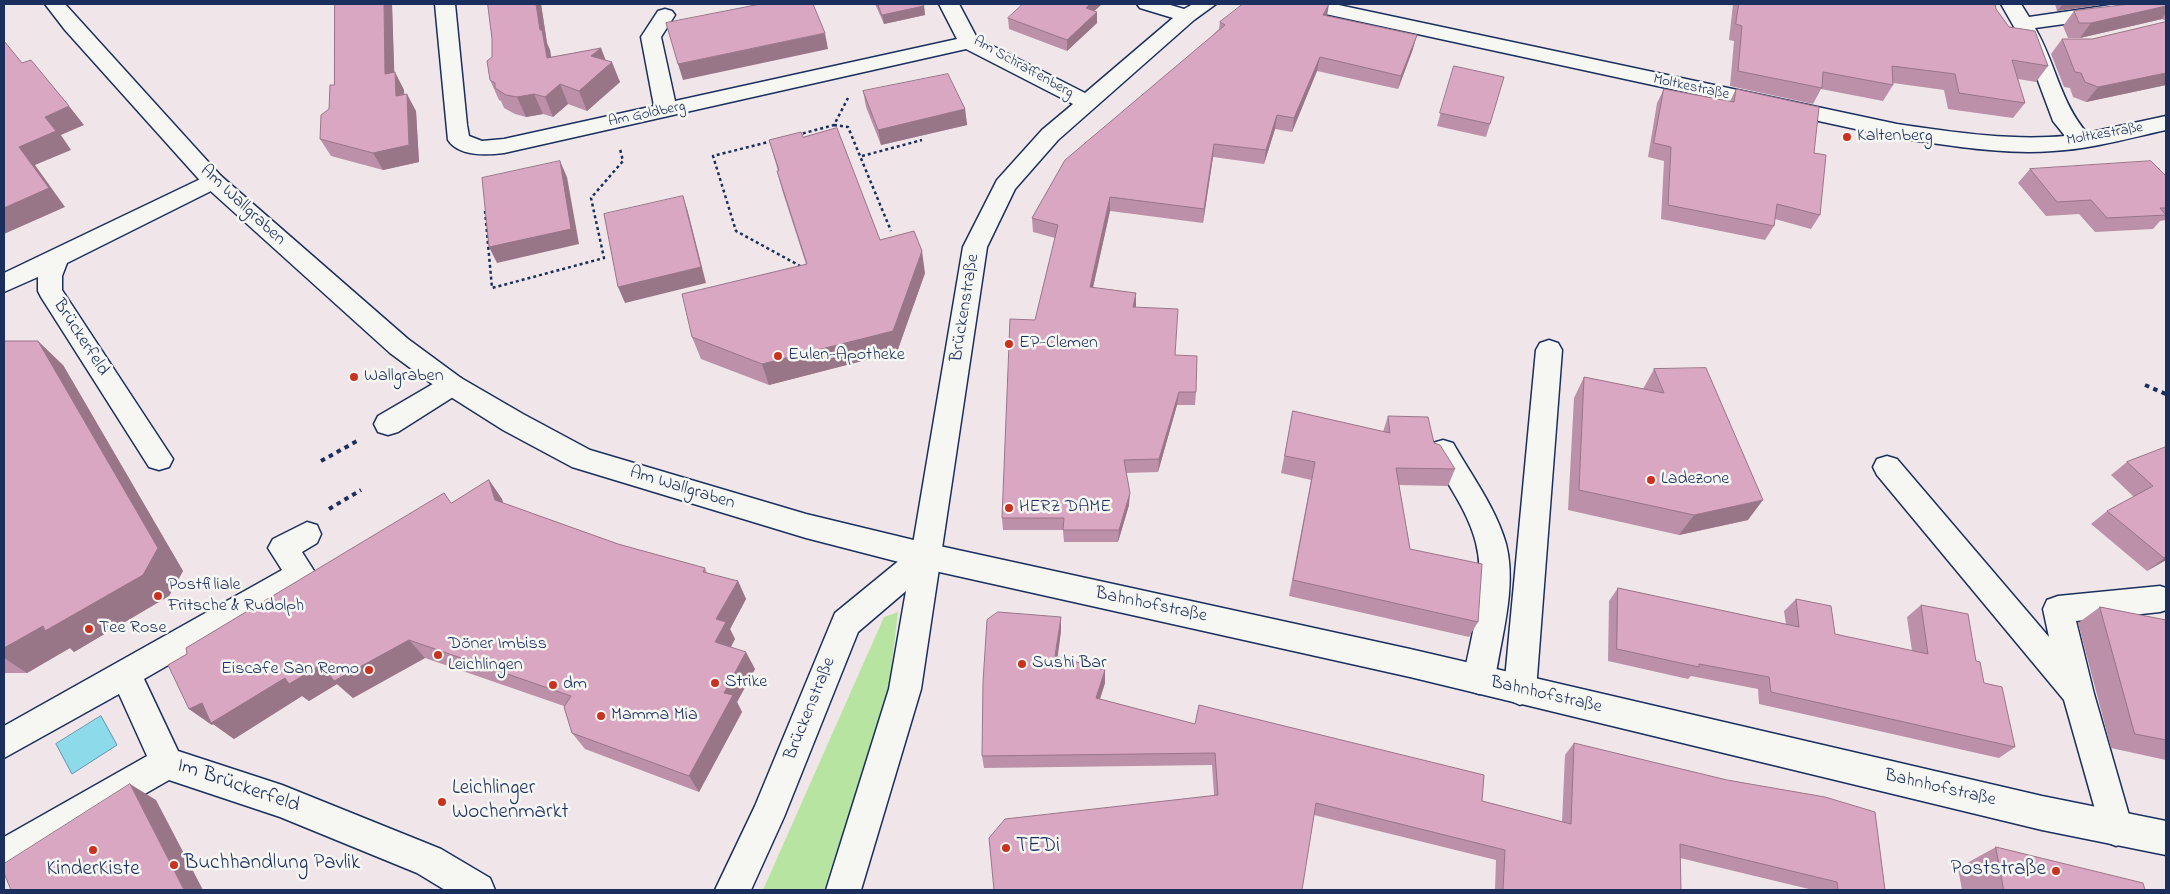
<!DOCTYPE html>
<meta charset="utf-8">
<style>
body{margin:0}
#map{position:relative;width:2170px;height:894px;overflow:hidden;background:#f0e6e9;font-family:"Indie Flower",sans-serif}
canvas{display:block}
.frame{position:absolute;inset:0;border:5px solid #1b2f5e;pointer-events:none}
</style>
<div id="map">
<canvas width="2170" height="894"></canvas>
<div class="frame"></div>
</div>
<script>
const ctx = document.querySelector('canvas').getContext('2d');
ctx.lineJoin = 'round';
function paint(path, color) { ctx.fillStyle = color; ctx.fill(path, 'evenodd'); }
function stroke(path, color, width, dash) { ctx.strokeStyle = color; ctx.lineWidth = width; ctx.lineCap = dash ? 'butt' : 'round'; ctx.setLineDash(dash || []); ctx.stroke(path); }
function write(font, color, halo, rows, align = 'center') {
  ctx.font = font + ' "Indie Flower",sans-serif'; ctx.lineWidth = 5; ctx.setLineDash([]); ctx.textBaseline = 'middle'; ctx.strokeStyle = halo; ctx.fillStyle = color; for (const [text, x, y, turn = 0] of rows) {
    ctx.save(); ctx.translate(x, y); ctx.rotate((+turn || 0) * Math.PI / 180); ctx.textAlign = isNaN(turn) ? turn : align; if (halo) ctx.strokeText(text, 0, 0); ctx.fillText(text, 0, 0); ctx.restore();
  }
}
paint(new Path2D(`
 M898,612L888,696L824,890H763L884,617Z`), '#b8e4a1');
const water = new Path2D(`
 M101,716L117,745L72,774L56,744Z`);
paint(water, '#8cdaea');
stroke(water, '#5f96b2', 1);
const minor = new Path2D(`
 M435,4H455L467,125L469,136L482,141L504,139L654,106L641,37L658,11L665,9L672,11L675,15L661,37L675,101L957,39L939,4H959L977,38L1085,93L1173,18L1140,8L1137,4H1167L1184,9L1193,4H1216L1194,20L1058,140L1015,189L987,247L921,689L861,890H826L889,689L906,591L858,632L784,817L751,890H715L755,806L835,613L912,550L963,247L997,180L1042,130L1073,104L966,49L504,153C487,155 459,157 448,140Z
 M1297,4H1334L1897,124C1952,132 2009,141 2065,136L2053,121L2025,46L2001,4H2021L2029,17L2118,4H2140L2130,14L2123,16L2035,28C2055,62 2061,104 2087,133L2166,116V130C2129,138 2092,149 2053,151C2001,155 1949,145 1897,138L1307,10L1300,8Z
 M213,173L221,176L224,181L221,186L67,263L62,276V290L173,459L169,467L159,470L149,467L41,297L38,291V277L4,292V273Z
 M1549,340L1558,343L1562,350L1536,690L1531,700L1520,705L1509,700L1504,690L1536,350L1540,343Z
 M452,375L461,378L465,385L461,392L398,432L388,435L378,432L374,424L378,416L443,378Z
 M1443,440L1453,443C1471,475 1496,508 1506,544C1517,587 1501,637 1495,680L1490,690L1479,694L1468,690L1463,680C1471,637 1487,586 1476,543C1468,510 1445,481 1429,451L1433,443Z
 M1887,456L1897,459L2049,637L2043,609L2047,600L2058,596L2160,586L2166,588V610L2160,612L2076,621L2094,694L2133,829L2128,841L2116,846L2104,841L2064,700L1877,475L1873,467L1877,459Z
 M307,522L317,525L321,534L317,543L302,552L316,574L311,583L144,679L178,751L282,785L441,849L490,878L495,890H445L417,873L280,817L169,780L16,868L4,873V837L147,756L119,694L4,758V726L282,570L268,548L273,539Z`);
const major = new Path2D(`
 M45,4H65L221,176L408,339L461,378L523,414L590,450L806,514L926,543L1410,649L2042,796L2166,821V855L2042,830L1410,677L926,569L806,538L572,467L503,430L443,392L390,353L205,186L65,30Z`);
stroke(minor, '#1b2f5e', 3);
stroke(major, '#1b2f5e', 3);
stroke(new Path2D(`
 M834,125L848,127L891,231
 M797,135L834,125L848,98
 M772,141L713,156L736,231L802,267
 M862,156L922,140
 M485,211L492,288L604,258L591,198L623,161L620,149`), '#1b2f5e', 2.5, [3, 3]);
stroke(new Path2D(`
 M2145,385L2166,394
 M321,461L357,441
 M329,509L361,490`), '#1b2f5e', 4, [4.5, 4.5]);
paint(minor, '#f6f6f2');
paint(major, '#f6f6f2');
paint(new Path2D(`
 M335,4H392L394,73L404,90V95L416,111L419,162L383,170L331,156L320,139L329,109L334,85Z
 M488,4H541L547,43L550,50L551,57L601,48L605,60L620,82L587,111L568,104L553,117L543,114L526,117L515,114L504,108L501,101L499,100L490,80L492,57V39Z
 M875,4H923L924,6L925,15L884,24Z
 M1733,4H1995L1996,9L2009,27L2048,66L2036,82L2018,79L2025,103L2013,118L1948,109L1944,90L1893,83V85L1883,101L1821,89L1813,104L1730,86L1734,41L1729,40Z
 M2055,4H2107L2057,11Z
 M2166,4V21L2162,19L2080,38H2068L2063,26L2074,11Z
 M1094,11L1097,12V23L1067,51L1009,29L1008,18Z
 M1327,16L1413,49L1398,89L1317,71L1292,132L1275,129L1264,164L1213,157L1203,223L1110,211L1093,287L1135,307L1175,355L1196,392L1195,405H1177L1158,472L1126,473L1129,505L1118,542H1064L1063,530H1003L1002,518L1035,320L1055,238L1033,232L1032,218L1219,29L1220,22Z
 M2166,22V85L2086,102L2073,97L2070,88L2064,87L2051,54L2062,39H2092Z
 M1454,66L1490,124L1486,137L1437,126Z
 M1664,89L1730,101L1736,89L1814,153L1820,215L1811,229L1775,219L1774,226L1765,240L1661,219L1664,161L1648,157L1657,103Z
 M863,91L965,109L967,125L881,145L866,107Z
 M803,137L880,240L925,273L897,352L769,385L701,359L692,337L806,264L783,193L777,171H778L769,140Z
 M2030,169L2166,176V220L2160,221L2153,229L2095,232L2079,214L2046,216L2018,183Z
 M4,341L63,365L183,571L169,596L74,652L70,648L27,673H4Z
 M1654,369L1748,520L1679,535L1568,510L1574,398L1584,377L1643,389Z
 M1293,411L1383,432L1388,416L1434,443L1455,469L1448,486L1399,485L1410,549L1478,622L1469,637L1289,596L1311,480L1281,473Z
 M2166,447V560L2147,571L2091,524L2107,511L2134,497L2111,475L2127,462Z
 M489,480L502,499L503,503L618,544L705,568L707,573L738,581L746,599L730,629L735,639L731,647L755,669L737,702L742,712L699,792L585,749L572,733L564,706L425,658L353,698L337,684L309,701L302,696L234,739L213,724L212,725L189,709L452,503Z
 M1618,588L1786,624L1784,611L1796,599L1835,634L1912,651L1907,617L1921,605L1976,661L1984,683L2015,747L1999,758L1759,704L1758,689L1691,676L1688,679L1608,661L1609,601Z
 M2100,607L2166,620V760L2111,748L2078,623Z
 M1061,631L1057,657L1105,670V683L1100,699L1562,822L1565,755L1574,743L1885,890H1813L1680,858L1681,890H1495L1496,860L1314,815L1214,795L1212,765L984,768L982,756Z
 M1996,847L2145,890H1962L1958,868Z`), '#bb90a8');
paint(new Path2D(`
 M384,4H392L395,91L385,74Z
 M536,4H541L547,43L550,50L555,78L547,58L540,30Z
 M1090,4H1102L1086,19V8Z
 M1329,4L1327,16L1323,15Z
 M2063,4H2107L2057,11Z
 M924,6L925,15L884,24L882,15Z
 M2166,6V13L2162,19L2080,38L2091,23Z
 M1097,12V23L1067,51V40Z
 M825,33L828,49L683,80L678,64Z
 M1417,35L1413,49L1398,89L1401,76Z
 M601,48L608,66L612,62L620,82L587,111L579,91L591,56Z
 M1320,57L1317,71L1292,132L1294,118Z
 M395,72L404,90L405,114L396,96Z
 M2166,73V85L2086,102L2098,87Z
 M560,84L568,104L553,117L545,97Z
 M407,94L416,111L419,162L383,170L373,153Z
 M534,94L543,114L526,117L517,97Z
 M69,106L84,125L61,135L71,150L35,165L65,207L4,234V208L19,147L45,117Z
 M965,109L967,125L881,145L878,130Z
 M1277,115L1275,129L1264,164L1266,150Z
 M1214,144L1213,157L1203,223L1204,209Z
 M560,161L567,177L579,244L497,263L489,247Z
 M683,196L688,212L706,283L625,303L618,287Z
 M1110,197V211L1090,301V287Z
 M922,251L925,273L897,352L769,385L762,364Z
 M1136,293V306L1133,321V307Z
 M38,341L63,365L183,571L169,596L74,652L70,648L27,673L4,658V648Z
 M1179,392L1177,405L1158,472L1159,459Z
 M489,480L502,499L508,520L495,500Z
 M1130,493L1129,505L1118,542L1119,530Z
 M1763,500L1748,520L1679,535L1694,515Z
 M2166,557V560L2147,571Z
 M738,581L746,599L730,629L735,639L724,659L715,642L716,619Z
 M1061,617V631L1056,670L1055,656Z
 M409,640L425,658L353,698L337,684L309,701L302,696L234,739L213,724L212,725L189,709L202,703L285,678L322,664Z
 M746,652L755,669L737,702L742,712L699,792L689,776L724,693Z
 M1105,670V683L1096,711V698Z
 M130,784L156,800L203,890H184Z`), '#997588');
const building = new Path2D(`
 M335,4H384L385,74L395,72L396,96L407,94L409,145L373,153L320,139L321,115L329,109L330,85H334Z
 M488,4H536L540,30H542L547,58L601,48L591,56L612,62L579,91L560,84L545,97L534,94L517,97L506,95L495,88V83L490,80L487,61L492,57V39Z
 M761,4H813L825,33L678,64L666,23Z
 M878,4H923L924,6L882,15Z
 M1023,4H1090L1086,8L1097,12L1067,40L1008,18Z
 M1243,4H1329L1323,15L1417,35L1401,76L1320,57L1294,118L1277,115L1266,150L1214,144L1204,209L1110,197L1090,287L1136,293L1133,307L1178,309L1175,355L1197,356L1196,392H1179L1159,459L1124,460L1130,493L1119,530H1063L1064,518H1002L1010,319L1035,320L1058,225L1032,218L1065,160L1225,25L1220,22Z
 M1739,4H1995L1996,9L2009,27L2035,31L2048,66L2012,60L2025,103L1959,93L1955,74L1892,66L1893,85L1823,72L1822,88L1738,71L1742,26L1736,24Z
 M2130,4H2166V6L2091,23H2079L2074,11Z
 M2166,22V73L2098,87L2085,82L2081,73L2075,72L2062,39H2092Z
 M4,41L22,63L31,60L69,106L45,117L56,131L19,147L49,188L4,208Z
 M1454,66L1504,77L1490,124L1440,113Z
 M948,74L965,109L878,130L863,91Z
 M1664,89L1734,102L1736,89L1819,107L1814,153L1826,155L1820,215L1777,204L1774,226L1668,205L1671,147L1654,143Z
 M837,128L880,240L914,231L922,251L893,331L762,364L692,337L682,294L807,264L777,171L779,170L769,140L801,132L803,137Z
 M560,161L571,229L489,247L482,178Z
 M2151,161L2166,176V208H2160L2166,215L2107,218L2091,200L2057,202L2030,169Z
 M683,196L701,267L618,287L604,214Z
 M4,341H38L158,548L143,575L45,631L43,626L4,648Z
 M1706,368L1763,500L1694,515L1579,490L1584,377L1664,393L1654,369Z
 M1293,411L1390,433L1388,416L1428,417L1434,443L1440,445L1455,469L1396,468L1410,549L1482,564L1478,622L1293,580L1315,462L1285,456Z
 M2166,447V557L2164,558L2107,511L2153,486L2127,462Z
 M489,480L495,500L618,544L705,568L703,572L738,581L716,619L726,622L715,642L746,652L724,693L733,695L689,776L572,733L564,707L571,696L409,640L334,681L322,664L289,684L285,678L211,723L202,703L189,709L168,665L187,654L186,648L444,493L451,503Z
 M1618,588L1799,627L1796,599L1831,606L1835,634L1928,654L1921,605L1968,614L1976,661L1980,662L1984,683L2002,687L2015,747L1771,692L1769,677L1699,664V667L1617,649Z
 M2100,607L2166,620V740L2135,734Z
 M998,612L1061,617L1055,656L1105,670L1096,698L1195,724L1199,705L1484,775L1482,801L1571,824L1574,743L1727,780L1825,797L1875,812L1885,890H1838L1837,882L1680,844L1681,890H1503L1505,850L1316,803L1302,890H994L989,838L1005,819L1218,795L1215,753L982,756L983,682L987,620Z
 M130,784L184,890H11L4,873V864Z
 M1996,847L2143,883L2145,890H2004Z`);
paint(building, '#daa7c3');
stroke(building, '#997588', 1);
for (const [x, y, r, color] of [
 [1847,137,5,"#c8321e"],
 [1009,344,5,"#c8321e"],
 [778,356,5,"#c8321e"],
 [354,377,5,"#c8321e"],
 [1651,480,5,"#c8321e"],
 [1009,508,5,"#c8321e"],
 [158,596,5,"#c8321e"],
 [89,629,5,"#c8321e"],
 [438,655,5,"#c8321e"],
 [1022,664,5,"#c8321e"],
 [369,670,5,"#c8321e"],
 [715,683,5,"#c8321e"],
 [553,685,5,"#c8321e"],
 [601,716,5,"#c8321e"],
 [442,802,5,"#c8321e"],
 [1006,848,5,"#c8321e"],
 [93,850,5,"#c8321e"],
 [174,865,5,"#c8321e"],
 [2056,871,5,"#c8321e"]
]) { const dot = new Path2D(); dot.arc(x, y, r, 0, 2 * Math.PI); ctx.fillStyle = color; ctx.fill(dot); stroke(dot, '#f6f6f2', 2); }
write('15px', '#1b2f5e', '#f6f6f2', [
 ["Am Schraffenberg",1023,68,29],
 ["Moltkestraße",1691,88,12],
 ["Am Goldberg",647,115,-12],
 ["Moltkestraße",2105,135,-10]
]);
write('18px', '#1b2f5e', '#f6f6f2', [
 ["Kaltenberg",1857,137],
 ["EP-Clemen",1019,344],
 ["Eulen-Apotheke",788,356],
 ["Wallgraben",364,377],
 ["Ladezone",1661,480],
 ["HERZ DAME",1019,508],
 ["Postfiliale",168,586],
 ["Fritsche & Rudolph",168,607],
 ["Tee Rose",99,629],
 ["Döner Imbiss",448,645],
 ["Leichlingen",448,666],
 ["Sushi Bar",1032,664],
 ["Eiscafe San Remo",359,670,"right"],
 ["Strike",725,683],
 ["dm",563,685],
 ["Mamma Mia",611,716]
], 'left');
write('18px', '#1b2f5e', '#f6f6f2', [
 ["Am Wallgraben",242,206,43],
 ["Brückenstraße",966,308,-81],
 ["Brückerfeld",80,338,57],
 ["Am Wallgraben",682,489,17],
 ["Bahnhofstraße",1151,606,12],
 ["Bahnhofstraße",1546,696,13],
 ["Brückenstraße",811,709,-68],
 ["Bahnhofstraße",1940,789,13]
]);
write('21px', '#1b2f5e', '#f6f6f2', [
 ["Im Brückerfeld",238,787,19]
]);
write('21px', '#1b2f5e', '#f6f6f2', [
 ["Leichlinger",452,790],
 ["Wochenmarkt",452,814],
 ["TEDi",1016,848],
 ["Buchhandlung Pavlik",184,865],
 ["KinderKiste",93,871,"center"],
 ["Poststraße",2046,871,"right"]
], 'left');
</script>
